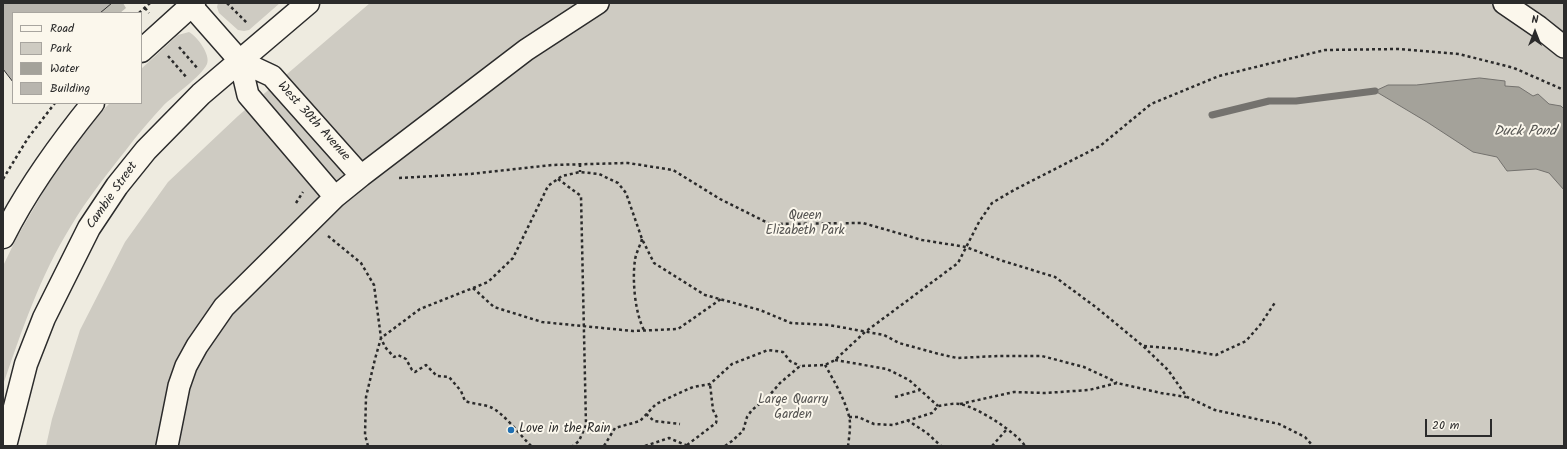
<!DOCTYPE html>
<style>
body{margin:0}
#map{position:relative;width:1567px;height:449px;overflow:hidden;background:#eeebe0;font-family:Kalam,sans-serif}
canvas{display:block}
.frame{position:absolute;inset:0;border:4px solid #2b2b2b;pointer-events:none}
.legend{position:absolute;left:12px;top:12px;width:130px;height:92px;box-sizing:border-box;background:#fbf7ec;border:1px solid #a8a59f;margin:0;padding:5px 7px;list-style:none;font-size:12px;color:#2b2b2b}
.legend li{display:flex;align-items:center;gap:8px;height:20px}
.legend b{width:20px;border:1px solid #a8a59f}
.north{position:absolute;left:1515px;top:12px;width:40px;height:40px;-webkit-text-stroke:3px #fbf7ec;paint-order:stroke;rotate:0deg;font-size:11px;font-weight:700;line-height:16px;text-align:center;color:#2b2b2b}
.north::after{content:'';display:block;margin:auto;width:14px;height:18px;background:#2b2b2b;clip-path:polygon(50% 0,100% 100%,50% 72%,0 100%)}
.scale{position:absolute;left:1425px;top:419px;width:67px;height:18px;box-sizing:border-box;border:2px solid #2b2b2b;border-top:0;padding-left:5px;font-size:12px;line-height:14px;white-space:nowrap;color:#2b2b2b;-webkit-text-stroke:3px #fbf7ec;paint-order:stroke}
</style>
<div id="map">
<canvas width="1567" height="449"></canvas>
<div class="frame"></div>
<ul class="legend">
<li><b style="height:5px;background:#fbf7ec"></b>Road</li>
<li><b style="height:11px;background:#cecbc2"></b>Park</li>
<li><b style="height:11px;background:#a4a29a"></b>Water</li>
<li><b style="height:11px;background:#b8b5ae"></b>Building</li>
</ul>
<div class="north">N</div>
<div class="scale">20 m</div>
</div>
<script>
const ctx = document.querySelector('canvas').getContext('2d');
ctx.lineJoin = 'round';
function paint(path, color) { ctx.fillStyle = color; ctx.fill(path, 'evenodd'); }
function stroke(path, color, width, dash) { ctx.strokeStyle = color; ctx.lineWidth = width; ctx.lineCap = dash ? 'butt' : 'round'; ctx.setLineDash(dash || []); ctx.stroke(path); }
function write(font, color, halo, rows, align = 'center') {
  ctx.font = font + ' Kalam,sans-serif'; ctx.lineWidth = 4; ctx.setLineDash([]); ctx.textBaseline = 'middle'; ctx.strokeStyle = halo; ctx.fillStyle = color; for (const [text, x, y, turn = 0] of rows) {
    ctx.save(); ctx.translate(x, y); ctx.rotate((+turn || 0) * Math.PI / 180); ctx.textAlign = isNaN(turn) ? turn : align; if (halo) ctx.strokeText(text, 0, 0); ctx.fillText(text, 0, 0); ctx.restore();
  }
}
paint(new Path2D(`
 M218,3H280L249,30L244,31L238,30L219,13L217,7Z
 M370,3H1564V446H46L52,419L80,330L125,242L168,182L238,116Z
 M189,32C197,36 211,55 207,64C201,77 174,95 163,106C150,120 137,135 126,150C107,174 87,199 71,226C40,276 22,330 3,385V266L17,237L45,189L72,148L105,108L110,103H141V69L178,35Z`), '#cecbc2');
const water = new Path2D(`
 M1480,78L1505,81V86L1519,87L1533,96L1538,94L1549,104L1561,106L1564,109V190L1549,173L1536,169L1507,171L1497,157L1473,152L1427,122L1375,91L1388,85H1416Z`);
paint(water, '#a4a29a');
stroke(water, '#74726e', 1);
paint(new Path2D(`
 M3,3H123L126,8L120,13H13V80L3,68Z`), '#0003');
stroke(new Path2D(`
 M1212,115L1269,101H1296L1375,91`), '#74726e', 7);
const building = new Path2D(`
 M3,3H112L100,13H13V82L3,69Z`);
paint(building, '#b8b5ae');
stroke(building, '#2b2b2b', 1);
const minor = new Path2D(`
 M189,3L240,61L272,76L361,176
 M1504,3L1539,27L1564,47
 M240,61L248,95L335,197
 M167,446L179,386L186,366L197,346L224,307L335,197L361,176L526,50L598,3`);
const secondary = new Path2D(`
 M141,51L194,3
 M3,237C27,189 59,145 93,103
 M5,446L26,364L44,318L89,228L117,186L146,150L201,94L308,3`);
stroke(minor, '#2b2b2b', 24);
stroke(secondary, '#2b2b2b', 25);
stroke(new Path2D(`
 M227,3L248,24
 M145,8L149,13
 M139,13L150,3
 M179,47L198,69
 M168,56L187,78
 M580,164V172
 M399,178L470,174L552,165L628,163L673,170L720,199L770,224L863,223L922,240L966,247L1000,260L1055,277L1097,308L1143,346L1168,370L1187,397L1215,410L1279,424L1305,437L1313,446
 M3,179L28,138L55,103
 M558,179L581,196L586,425L579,441L573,446
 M296,203L303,192
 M328,236L361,263L374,285L381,338L385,347L394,357L398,355L406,359L412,370L415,372L426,365L437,376L449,377L461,391L465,401C473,404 482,404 490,407C503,412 520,435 531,446
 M642,239C640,246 636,253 635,260C632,280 635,313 644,330
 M473,288L494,307L542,322L633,331L678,329L721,299
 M1144,346L1180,349L1216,355L1246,341L1260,325L1276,301
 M835,360L887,369L909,380L938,406
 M825,365C833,379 850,408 850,424C850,431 849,439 848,446
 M895,397L920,390
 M960,404L1014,392L1045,393L1089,390L1117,383L1161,393L1186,397
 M646,414L654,421L680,424
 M849,417H858L874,424L893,425L932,413L938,406C945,405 954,403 960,404C977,407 1016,432 1025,446
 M907,420L927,433L941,446
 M687,445L716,423L717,418L713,410L710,384
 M368,446L365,435L366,397L375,359L381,338L420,309L488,282L513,258L548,186L562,176L580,172L599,174L618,183L626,193L642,239L654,263L705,295L760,310L791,323L829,325L884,335L899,343L939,354L957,358L998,356H1042L1084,367L1110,379L1117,383
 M604,446L615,428L640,421L656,404L677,394L693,387L710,384L732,364L768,350L783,352L790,361L800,366
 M645,446L669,438L688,446
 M725,446L732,441L743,431L747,417L752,410L768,397L780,383L800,366L825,365L835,360L865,332L958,263L979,222L992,203L1014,190L1100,146L1151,104L1219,76L1325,50L1399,49L1459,54L1514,68L1564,90
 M992,446L1007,429`), '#2b2b2b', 2.5, [3, 3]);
stroke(minor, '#fbf7ec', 21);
stroke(secondary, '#fbf7ec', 22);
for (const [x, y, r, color] of [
 [511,430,4,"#1f6fb2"]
]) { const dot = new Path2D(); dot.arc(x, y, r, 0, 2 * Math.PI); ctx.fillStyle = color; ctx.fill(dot); stroke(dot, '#fbf7ec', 1.5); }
write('13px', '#2b2b2b', '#fbf7ec', [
 ["West 30th Avenue",313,122,48],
 ["Cambie Street",113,196,-55]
]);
write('13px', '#545351', '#fbf7ec', [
 ["Queen",805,217],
 ["Elizabeth Park",805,232],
 ["Large Quarry",793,401],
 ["Garden",793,416]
]);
write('13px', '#2b2b2b', '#fbf7ec', [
 ["Love in the Rain",519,430]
], 'left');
write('italic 14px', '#555552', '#fbf7ec', [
 ["Duck Pond",1525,133]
]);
</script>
